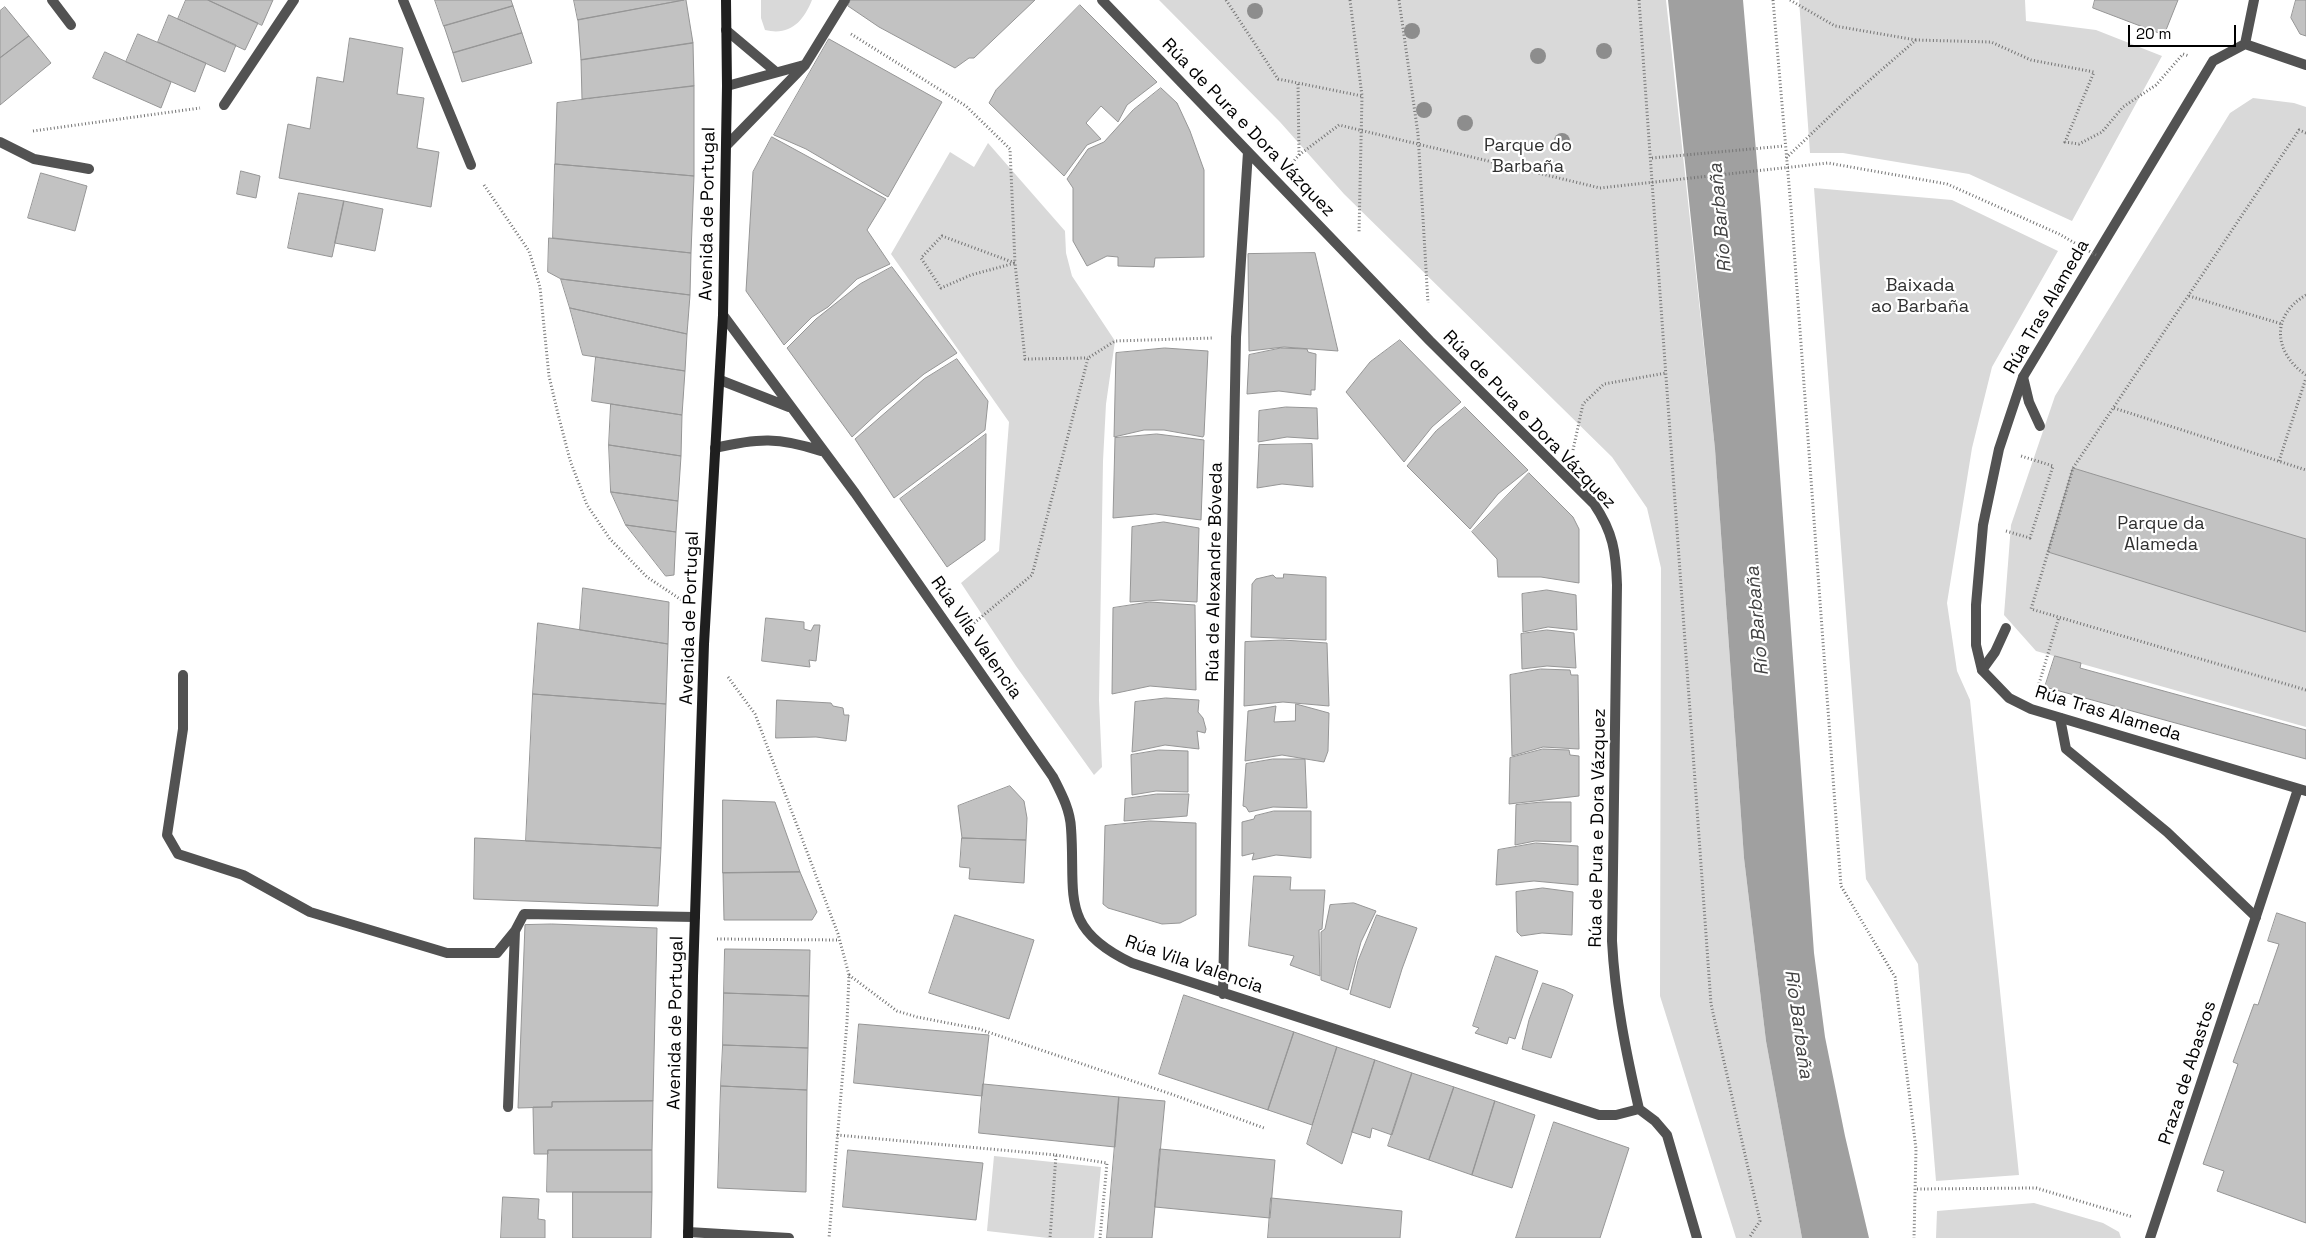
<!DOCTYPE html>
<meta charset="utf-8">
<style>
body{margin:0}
#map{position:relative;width:2306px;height:1238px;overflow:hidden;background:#fff;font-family:"Space Grotesk",sans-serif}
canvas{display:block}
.scale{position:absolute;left:2128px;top:25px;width:108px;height:22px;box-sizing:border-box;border:2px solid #000;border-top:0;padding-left:6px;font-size:15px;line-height:18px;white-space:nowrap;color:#000;-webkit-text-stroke:4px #fff;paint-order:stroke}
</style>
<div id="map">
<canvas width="2306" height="1238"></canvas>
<div class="scale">20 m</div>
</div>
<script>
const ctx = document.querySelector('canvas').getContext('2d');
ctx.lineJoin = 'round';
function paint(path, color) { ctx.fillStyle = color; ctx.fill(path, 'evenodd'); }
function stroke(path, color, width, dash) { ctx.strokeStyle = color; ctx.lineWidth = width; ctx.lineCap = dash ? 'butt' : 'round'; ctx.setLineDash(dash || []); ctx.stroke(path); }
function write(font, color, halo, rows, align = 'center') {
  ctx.font = font + ' "Space Grotesk",sans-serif'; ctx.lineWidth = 4.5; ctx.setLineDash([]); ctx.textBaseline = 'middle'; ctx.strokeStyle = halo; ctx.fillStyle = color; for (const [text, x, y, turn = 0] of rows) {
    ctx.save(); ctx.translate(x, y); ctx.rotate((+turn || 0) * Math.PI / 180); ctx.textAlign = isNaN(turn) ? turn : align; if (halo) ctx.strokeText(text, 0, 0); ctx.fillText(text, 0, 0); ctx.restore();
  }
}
paint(new Path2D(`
 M761,0H812C803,22 790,36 765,30L761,18Z
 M1159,0H1666L1715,449L1744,858L1766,1041L1802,1238H1736L1660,996L1661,568L1647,508L1612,457L1344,194L1280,122Z
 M1799,0H2025L2026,21L2096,30L2162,56L2072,221L1969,174L1843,153H1810Z
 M2253,98L2294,103L2306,107V727L2036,651L2004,615L2011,525L2055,396L2230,113Z
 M988,143L1065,231L1066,253L1072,276L1115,341L1106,404L1103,461L1099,700L1102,767L1094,775L1016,666L961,583L999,551L1009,422L891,254L950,152L974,167Z
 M1814,188L1952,200L2058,251L1992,367L1972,448L1947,603L1957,671L1970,700L2019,1175L1936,1181L1918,964L1866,879Z
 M994,1156L1101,1167L1094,1238H1048L987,1231Z
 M2034,1203L2103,1223L2119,1232L2121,1238H1936L1937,1211Z`), '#d9d9d9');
paint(new Path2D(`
 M1668,0H1743L1761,209L1814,953L1825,1037L1845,1136L1869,1238H1802L1766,1041L1744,858L1715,449Z`), '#a0a0a0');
const building = new Path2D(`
 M186,0H208L258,23L245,50L178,19Z
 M208,0H273L262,25Z
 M435,0H511L513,6L444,26Z
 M574,0H684L578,20Z
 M686,0L693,43L581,60L578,20Z
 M851,0H1035L974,58H969L955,68L879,27L848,6Z
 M2095,0H2178L2164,35L2093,8Z
 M2296,0H2306V36L2300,34L2291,18Z
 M1080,5L1157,82L1127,105L1118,122L1101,106L1086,123L1101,139L1087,145L1064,176L989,103L996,90Z
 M513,6L522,33L453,53L444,26Z
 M5,7L29,36L0,58V11Z
 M169,15L236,45L225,72L158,42Z
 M522,33L532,63L462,82L453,53Z
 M138,34L206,63L195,92L126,62Z
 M29,36L51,63L0,105V58Z
 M350,38L403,48L397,94L424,98L417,148L439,152L431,207L279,178L288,124L310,129L317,77L343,82Z
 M829,39L942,102L888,197L806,149L774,135Z
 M693,43L694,86L582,99L581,60Z
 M105,52L171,82L161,108L93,78Z
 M694,86V176L555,164L557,103Z
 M1161,88L1177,103L1190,131L1204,170V257L1155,258L1154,267L1118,266V257L1107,256L1087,266L1073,241V188L1067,179L1088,149L1104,142L1133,110Z
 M772,137L886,199L867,230L890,264L857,279L828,307L812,317L784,345L746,291L753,172Z
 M555,164L694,176L691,253L553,238Z
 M241,171L260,176L256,198L237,194Z
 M41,173L87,186L75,231L28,218Z
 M299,193L344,201L332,257L288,248Z
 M344,201L383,209L375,251L335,243Z
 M549,238L691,253L690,295L561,279L548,272Z
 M1315,253L1338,351L1284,347L1249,351L1248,254Z
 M892,267L957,353L924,374L881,410L852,437L787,348L816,319L860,284Z
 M561,279L690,295L687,334L570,308Z
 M570,308L687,334L685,371L583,355Z
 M1400,340L1461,402L1432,427L1404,462L1346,392L1370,362Z
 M1165,348L1208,351L1204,435L1203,437L1164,430H1144L1114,437L1116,353Z
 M1281,348L1307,349L1308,352L1316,354L1315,390H1311V395L1279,391L1247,394L1249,355Z
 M596,357L685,371L682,415L592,401Z
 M957,359L988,401L985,430L894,498L855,439L924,379Z
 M611,404L682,415L681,456L609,445Z
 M1286,407L1317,408L1318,439L1287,437L1258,442L1259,411Z
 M1465,407L1528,470L1498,494L1470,529L1407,466L1436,431Z
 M986,434L985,540L947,567L900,499Z
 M1157,434L1204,440L1201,520L1155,514L1113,518L1115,438Z
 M1312,444L1313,487L1282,484L1257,488L1259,445Z
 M609,445L681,456L678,501L611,492Z
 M2073,468L2306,539V632L2048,552Z
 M1529,473L1573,517L1579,529V583L1541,577H1498L1497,559L1472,532Z
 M611,492L678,501L676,532L626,525Z
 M1164,522L1199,528L1197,602L1161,600L1130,602L1132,527Z
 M626,525L676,532L674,575L666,576Z
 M1284,574L1326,577V640L1251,637L1252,584L1256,579L1273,575L1276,578H1283Z
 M583,588L669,602L668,644L580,630Z
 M1547,590L1576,595L1577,630L1548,627L1523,632L1522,594Z
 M1150,602L1195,605L1196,690L1150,686L1112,694L1113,608Z
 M766,618L804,622V629L811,631L814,625H820L816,661L809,660L810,667L762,661Z
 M538,623L668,644L666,704L533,694Z
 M1547,630L1574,633L1576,668L1547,666L1522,669L1521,634Z
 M1283,640L1327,643L1329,706L1283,702L1244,706L1245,642Z
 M2055,656L2081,663L2080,668L2306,730V759L2045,687Z
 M1541,669L1570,670L1571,675H1578L1579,749L1543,747L1512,756L1510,675Z
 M533,694L666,704L661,848L526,841Z
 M1166,698L1199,700L1198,712L1203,718L1206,729L1205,733L1197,731L1199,749L1165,745L1132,752L1135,702Z
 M777,700L831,703L833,706L843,708L844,715H849L846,741L816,737L776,738Z
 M1296,704L1329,713L1328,751L1324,762L1282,755L1245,761L1248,711L1276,706L1274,722L1295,721Z
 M1543,749L1569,750L1570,755L1579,756V796L1509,804L1510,758Z
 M1159,750L1188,751V792L1156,791L1132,795L1131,755Z
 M1273,759H1305L1307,808L1273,807L1249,812L1246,807L1243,806L1246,764Z
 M1010,786L1024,801L1027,818L1026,840L962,838L958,806Z
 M1157,794H1189L1187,816L1124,821L1125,799Z
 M723,800L775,802L800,872L723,873Z
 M1542,802H1571V842L1535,841L1515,845L1516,805Z
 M1274,811H1311V858L1276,855L1252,860L1254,853L1242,856V822L1254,819L1255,816Z
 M1150,821L1196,823V915L1180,923L1162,924L1108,908L1103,904L1105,826Z
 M475,838L661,848L658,906L474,899Z
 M962,838L1026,840L1024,883L969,879L970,868L960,867Z
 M1536,843L1578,846V885L1534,881L1496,885L1498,850Z
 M800,872L817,912L812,920H724L723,873Z
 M1254,876L1291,877L1290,890H1325L1322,929L1319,930L1320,976L1290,965L1294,956L1249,946Z
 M1543,888L1573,892L1572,935L1542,933L1521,936L1517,932L1516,892Z
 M1354,903L1376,911L1361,942L1348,990L1321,980V932L1325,929L1330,905Z
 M2277,913L2306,923V1223L2217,1191L2224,1171L2203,1164L2238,1064L2233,1062L2254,1004L2258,1005L2279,944L2268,941Z
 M955,915L1034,940L1009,1019L929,993Z
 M1377,915L1417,928L1402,969L1390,1008L1350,994L1358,961Z
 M552,924L657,928L653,1101L552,1102V1107L518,1108L525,925Z
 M725,949L810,950L809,996L724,993Z
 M1496,956L1538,971L1515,1039L1509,1037L1507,1044L1475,1033L1479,1028L1473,1026Z
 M1543,983L1564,990L1573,995L1551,1058L1522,1049L1529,1020Z
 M724,993L809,996L808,1048L723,1045Z
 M1184,995L1294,1032L1268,1110L1159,1074Z
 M859,1024L989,1035L982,1096L854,1083Z
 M1294,1032L1337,1047L1312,1125L1268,1110Z
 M723,1045L808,1048L807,1090L721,1086Z
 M1337,1047L1375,1060L1342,1164L1307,1144Z
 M1375,1060L1412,1073L1392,1135L1372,1128L1370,1138L1352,1132Z
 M1412,1073L1454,1087L1429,1160L1388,1146Z
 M983,1084L1119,1097L1115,1147L979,1133Z
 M721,1086L807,1090L806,1192L718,1188Z
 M1454,1087L1495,1101L1472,1175L1429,1160Z
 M1119,1097L1165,1101L1152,1238H1107Z
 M653,1101L652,1150H548V1154H534L533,1107H552V1102Z
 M1495,1101L1535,1115L1512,1188L1472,1175Z
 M1554,1122L1629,1148L1600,1238H1516Z
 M1160,1149L1275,1160L1270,1218L1155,1207Z
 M548,1150H652V1192H547Z
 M848,1150L983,1163L976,1220L843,1207Z
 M573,1192H652L651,1238H573Z
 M503,1197L539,1199L538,1219L545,1220V1238H501Z
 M1271,1198L1402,1211L1400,1238H1268Z`);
paint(building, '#c2c2c2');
stroke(building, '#969696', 1);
stroke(new Path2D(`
 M1226,0L1278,79L1362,96
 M1350,0L1362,96L1359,233
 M1399,0L1418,134L1428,303
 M1639,0L1711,1004L1760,1221L1749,1238
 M1773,0L1791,208L1841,886L1895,977L1916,1149L1914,1238
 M1790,0L1835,26L1916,40
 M851,34L966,106L1010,149L1015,263L942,236L921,258L941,288L971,275L1015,263L1025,359L1088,358
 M33,131L200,108
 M2306,133L2299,130L2073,468L2031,609L2306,690
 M1652,158L1784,146
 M1786,158L1849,98L1916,40L1991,42L2031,60L2094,72L2065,142L2079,144L2102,132L2123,107L2156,85L2183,54L2189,56
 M1292,163L1299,155L1298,83
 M484,185L529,251L540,287L549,376L558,414L570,460L587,505L610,539L647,577L683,601
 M2306,295C2270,316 2274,353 2306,375
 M2189,296L2282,324
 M2114,408L2306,470
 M1573,450L1583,404L1604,384L1666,373
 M2279,461L2306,378
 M2006,531L2030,538L2053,466L2021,456
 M974,623L1032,575L1088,358L1115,341L1213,338
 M728,677L755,714L838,934L849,975L847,1022L829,1238
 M2038,687L2059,617
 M717,939L839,940
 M849,975L897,1011L917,1017L979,1029L1171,1094L1264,1128
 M837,1135L1056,1155L1050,1238
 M1056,1155L1107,1163L1100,1238
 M1917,1189L2036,1188L2133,1217`), '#747474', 3, [1, 2.5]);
stroke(new Path2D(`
 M2023,377L2029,402L2040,426
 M1982,670L1995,652L2006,628
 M183,675V729L167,835L178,854L243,875L310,912L447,953H497L515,931L524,914L695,917
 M2060,718L2066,749L2167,832L2256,917
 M508,1107L515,931`), '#525252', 10);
stroke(new Path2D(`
 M52,0L71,25
 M403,0L471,165
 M1102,0L1430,341L1594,504C1613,532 1616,552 1617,585L1612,941C1615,998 1626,1053 1639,1109
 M726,30L776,72
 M2245,44L2213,61L2023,377L1999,449L1983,525L1976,605V645L1982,670L2009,698L2031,709L2306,791
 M2245,44L2306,65
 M2245,44L2254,0
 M727,86L804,65
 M224,105L294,0
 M0,142L34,159L89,169
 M726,146L805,65L845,0
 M723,315L855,493L1053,777C1061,793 1070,809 1071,828C1076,895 1058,928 1132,963L1599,1115H1616L1639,1109L1655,1121L1667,1135L1697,1238
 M720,380L789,407
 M715,448C758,438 779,437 821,451
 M1223,994L1236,337L1248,152
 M688,1232L789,1238
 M2150,1238L2298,789`), '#525252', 10);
stroke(new Path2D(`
 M688,1238L693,976L704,644L723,315L727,86L726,0`), '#1f1f1f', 10);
stroke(new Path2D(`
 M1299,155L1339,125L1600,188L1828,163L1947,184L2059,234L2096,255`), '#747474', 3, [1, 2.5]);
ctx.fillStyle = '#8d8d8d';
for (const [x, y] of [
 [1255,11],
 [1412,31],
 [1604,51],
 [1538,56],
 [1424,110],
 [1465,123],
 [1562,141]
]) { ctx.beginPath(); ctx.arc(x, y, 8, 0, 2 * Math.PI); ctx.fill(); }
write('18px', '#000', '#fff', [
 ["Rúa de Pura e Dora Vázquez",1248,128,46],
 ["Avenida de Portugal",708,214,-89],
 ["Rúa Tras Alameda",2047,307,-60],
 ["Rúa de Pura e Dora Vázquez",1529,420,46],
 ["Rúa de Alexandre Bóveda",1215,572,-89],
 ["Avenida de Portugal",690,618,-88],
 ["Rúa Vila Valencia",976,638,55],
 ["Rúa Tras Alameda",2108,714,17],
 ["Rúa de Pura e Dora Vázquez",1598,828,-89],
 ["Rúa Vila Valencia",1194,965,19],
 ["Avenida de Portugal",676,1023,-89],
 ["Praza de Abastos",2188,1073,-72]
]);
write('18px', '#303030', '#fff', [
 ["Parque do",1528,146],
 ["Barbaña",1528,167],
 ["Baixada",1920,286],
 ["ao Barbaña",1920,307],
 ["Parque da",2161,524],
 ["Alameda",2161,545]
]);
write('italic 19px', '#414141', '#fff', [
 ["Río Barbaña",1721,218,-95],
 ["Río Barbaña",1758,621,-95],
 ["Río Barbaña",1798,1024,82]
]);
</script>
